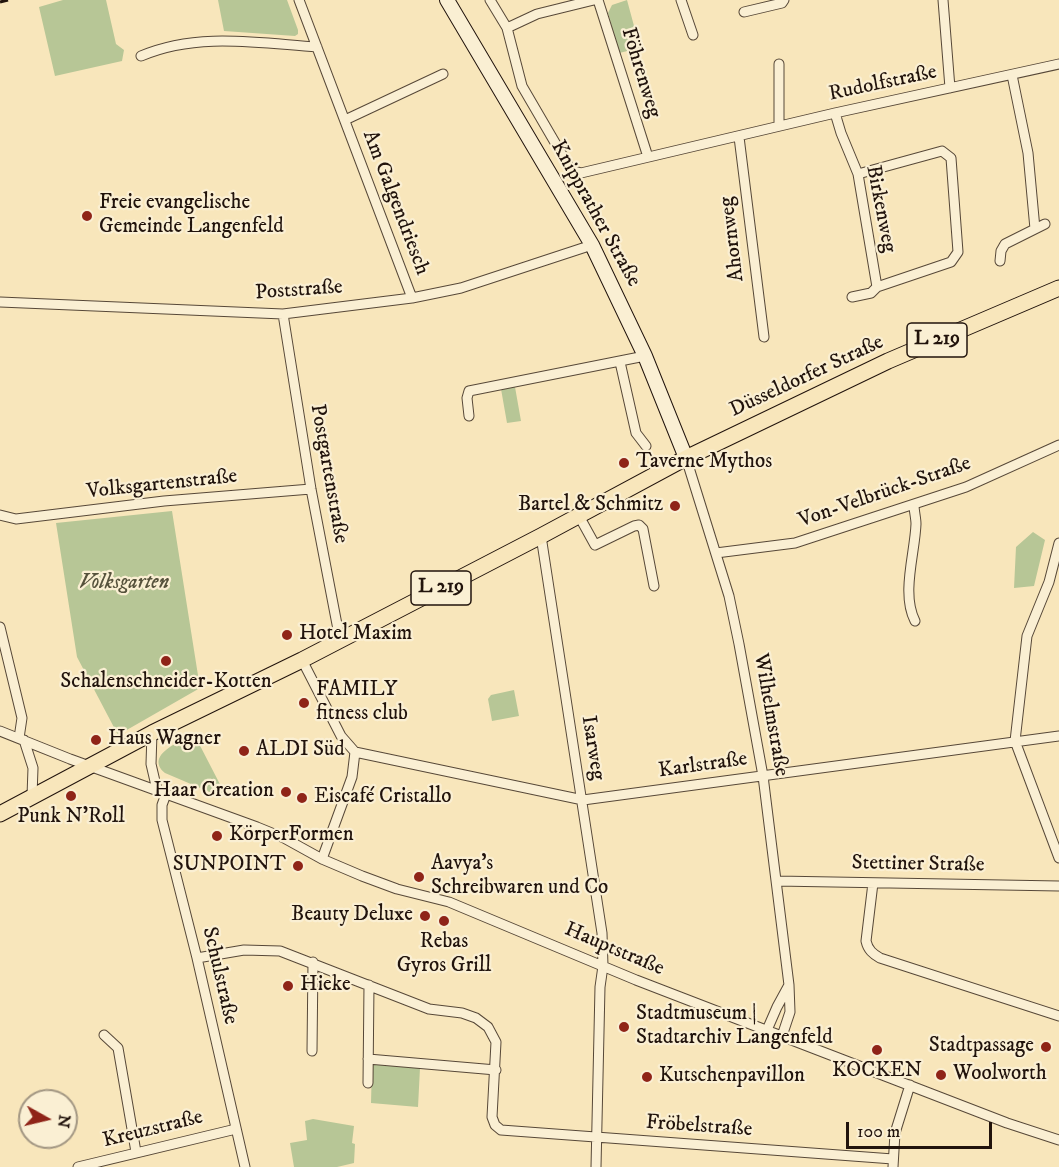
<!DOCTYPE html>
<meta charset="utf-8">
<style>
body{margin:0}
#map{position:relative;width:1059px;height:1167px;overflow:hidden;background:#f8e6bb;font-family:"IM FELL DW Pica",serif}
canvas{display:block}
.north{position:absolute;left:18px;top:1089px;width:60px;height:60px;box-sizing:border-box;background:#faefd3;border:2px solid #a39783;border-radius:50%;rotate:98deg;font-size:16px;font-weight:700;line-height:24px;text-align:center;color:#21130c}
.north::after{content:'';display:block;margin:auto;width:21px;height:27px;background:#8f2418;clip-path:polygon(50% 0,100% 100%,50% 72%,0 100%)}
.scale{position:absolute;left:846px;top:1122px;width:146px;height:27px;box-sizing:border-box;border:3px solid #21130c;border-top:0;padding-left:8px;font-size:18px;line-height:21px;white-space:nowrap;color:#21130c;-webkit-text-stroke:4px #faefd3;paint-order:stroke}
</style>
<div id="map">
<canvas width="1059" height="1167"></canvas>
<div class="north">N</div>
<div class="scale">100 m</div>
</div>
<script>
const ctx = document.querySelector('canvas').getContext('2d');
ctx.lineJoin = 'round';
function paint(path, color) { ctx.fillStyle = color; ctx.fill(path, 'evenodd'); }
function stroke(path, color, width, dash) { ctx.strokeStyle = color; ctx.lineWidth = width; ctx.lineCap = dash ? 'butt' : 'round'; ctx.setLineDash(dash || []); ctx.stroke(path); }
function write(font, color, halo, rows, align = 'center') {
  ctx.font = font + ' "IM FELL DW Pica",serif'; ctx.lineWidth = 4.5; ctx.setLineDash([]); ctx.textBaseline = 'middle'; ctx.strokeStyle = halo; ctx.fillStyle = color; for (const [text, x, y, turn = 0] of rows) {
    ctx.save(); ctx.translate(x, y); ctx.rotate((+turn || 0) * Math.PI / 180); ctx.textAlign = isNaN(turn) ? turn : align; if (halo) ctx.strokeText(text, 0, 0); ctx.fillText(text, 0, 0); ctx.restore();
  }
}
paint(new Path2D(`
 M63,0H106L116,44L124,50L122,61L55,76L39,7Z
 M218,0H287L298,30V34L295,36L224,31Z
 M627,0L640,48L619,53L608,13L612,5Z
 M515,387L521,421L507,423L501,389Z
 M172,511L200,688L118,735L77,657L56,523Z
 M1033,532L1045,540L1034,586L1014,588L1016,547Z
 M514,690L519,716L492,721L488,699L491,695Z
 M194,734L225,794L219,796L165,773C144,755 181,741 194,734Z
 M372,1063L420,1068L418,1107L371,1103Z
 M313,1119L354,1126L352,1143L355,1144L354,1163L337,1167H294L290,1143L307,1140L305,1121Z`), '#b7c696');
const street = new Path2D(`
 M299,0L412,298
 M490,0L507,28L522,86L571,170L581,173L835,113L1059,64
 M598,0L648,157
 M681,0L693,35
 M943,0L950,88
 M744,12L782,3L784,0
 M507,28L537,14L594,0
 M141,56C197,32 258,43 317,47
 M779,64V125
 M1012,75L1028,153L1035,229
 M835,113L841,133L858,174L877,287L871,293L852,297
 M345,120L443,74
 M739,137L764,337
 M858,174L942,151L951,158L958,252L951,262L877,287
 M1000,261L1001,251L1005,244L1045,224
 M0,302L283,314L412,298L461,288L592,245
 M283,314L311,489L340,640
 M620,362L636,433L646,446
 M469,416L467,398L469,391L645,356
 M686,458L729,596L739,644L763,776L789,985L790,1012L782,1036
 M914,505C914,511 916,518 916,524C915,553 901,594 915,621
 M0,515L16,519L164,501L311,489
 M579,516L595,545L634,526L639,525L643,529L654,586
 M541,536L602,933L603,966L600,987L596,1167
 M1059,543L1049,582L1027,636L1015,741L1059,858
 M716,553L795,543L966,487L1059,445
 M0,627L22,718L19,738
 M302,660L341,736L355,752L583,800L1059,736
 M0,731L70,759L257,827L284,838L322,859L362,876L397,889L449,902L636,980L1007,1123L1059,1140
 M152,733L151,764L157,790
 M24,740L33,768L32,796
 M166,794L162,805V820L197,958L245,1167
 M322,859L352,777L355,752
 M777,881L1059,886
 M873,883L866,941C868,950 873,954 880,958L1059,1016
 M197,958L244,950L280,951L429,1009L462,1013L476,1018L488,1027L496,1042L492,1117L495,1125L501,1130L893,1159
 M767,1030L777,1007L789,985
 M104,1035L118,1048L136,1152
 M312,1051L313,962
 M368,1059L496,1070
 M368,1083L369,985
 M78,1167L236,1129
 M893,1167L895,1133L910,1085`);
const secondary = new Path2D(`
 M447,0L592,245L645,356L686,458`);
const primary = new Path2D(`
 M0,814L152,733L302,660L541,536L686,458L888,361L1059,288`);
stroke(street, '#574838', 11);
stroke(secondary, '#21130c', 16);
stroke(primary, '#21130c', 17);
stroke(street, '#faefd3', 9);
stroke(secondary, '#faefd3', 14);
stroke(primary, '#f8e6bb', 15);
stroke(new Path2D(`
 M0,2L8,0`), '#21130c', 3, [10, 10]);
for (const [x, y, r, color] of [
 [87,216,6,"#8f2418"],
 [624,463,6,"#8f2418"],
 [675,506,6,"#8f2418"],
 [287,635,6,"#8f2418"],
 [166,661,6,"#8f2418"],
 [304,703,6,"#8f2418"],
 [96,740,6,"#8f2418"],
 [244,751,6,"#8f2418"],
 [286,792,6,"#8f2418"],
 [71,796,6,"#8f2418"],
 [302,798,6,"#8f2418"],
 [217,836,6,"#8f2418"],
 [298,866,6,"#8f2418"],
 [419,877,6,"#8f2418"],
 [425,916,6,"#8f2418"],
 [444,921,6,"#8f2418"],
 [288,986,6,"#8f2418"],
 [624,1027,6,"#8f2418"],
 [1046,1047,6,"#8f2418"],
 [877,1050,6,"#8f2418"],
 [941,1075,6,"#8f2418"],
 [647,1077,6,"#8f2418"]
]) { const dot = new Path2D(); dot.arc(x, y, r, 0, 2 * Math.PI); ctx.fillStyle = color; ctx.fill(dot); stroke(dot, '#faefd3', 2); }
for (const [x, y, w] of [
 [937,340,60],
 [441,588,60]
]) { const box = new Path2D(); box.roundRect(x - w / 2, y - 17, w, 34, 4.5); ctx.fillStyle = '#faefd3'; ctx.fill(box); stroke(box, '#21130c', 1.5); }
write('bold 20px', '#21130c', null, [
 ["L 219",937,340],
 ["L 219",441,588]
]);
write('21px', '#21130c', '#faefd3', [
 ["Föhrenweg",640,73,73],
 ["Rudolfstraße",883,84,-12],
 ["Am Galgendriesch",395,203,69],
 ["Birkenweg",880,209,79],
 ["Knipprather Straße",595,214,61],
 ["Ahornweg",733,239,-97],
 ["Poststraße",299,291,-4],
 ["Düsseldorfer Straße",807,377,-25],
 ["Postgartenstraße",328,474,80],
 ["Volksgartenstraße",162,485,-6],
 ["Von-Velbrück-Straße",885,493,-19],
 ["Wilhelmstraße",770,715,80],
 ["Isarweg",592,748,81],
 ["Karlstraße",703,766,-8],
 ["Stettiner Straße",918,865,1],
 ["Hauptstraße",614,950,23],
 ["Schulstraße",219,976,77],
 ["Fröbelstraße",699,1127,4],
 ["Kreuzstraße",153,1130,-14]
]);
write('21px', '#21130c', '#faefd3', [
 ["Freie evangelische",99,204],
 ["Gemeinde Langenfeld",99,228],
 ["Taverne Mythos",636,463],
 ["Bartel & Schmitz",663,506,"right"],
 ["Hotel Maxim",299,635],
 ["Schalenschneider-Kotten",166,683,"center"],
 ["FAMILY",316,691],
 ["fitness club",316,715],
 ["Haus Wagner",108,740],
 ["ALDI Süd",256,751],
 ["Haar Creation",274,792,"right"],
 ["Eiscafé Cristallo",314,798],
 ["Punk N'Roll",71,818,"center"],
 ["KörperFormen",229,836],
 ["Aavya's",431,865],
 ["Schreibwaren und Co",431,889],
 ["SUNPOINT",286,866,"right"],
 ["Beauty Deluxe",413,916,"right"],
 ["Rebas",444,943,"center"],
 ["Gyros Grill",444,967,"center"],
 ["Hieke",300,986],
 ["Stadtmuseum |",636,1015],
 ["Stadtarchiv Langenfeld",636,1039],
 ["Stadtpassage",1034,1047,"right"],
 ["KOCKEN",877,1072,"center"],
 ["Woolworth",953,1075],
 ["Kutschenpavillon",659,1077]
], 'left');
write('italic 21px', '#56523c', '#faefd3', [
 ["Volksgarten",124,584]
]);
</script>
